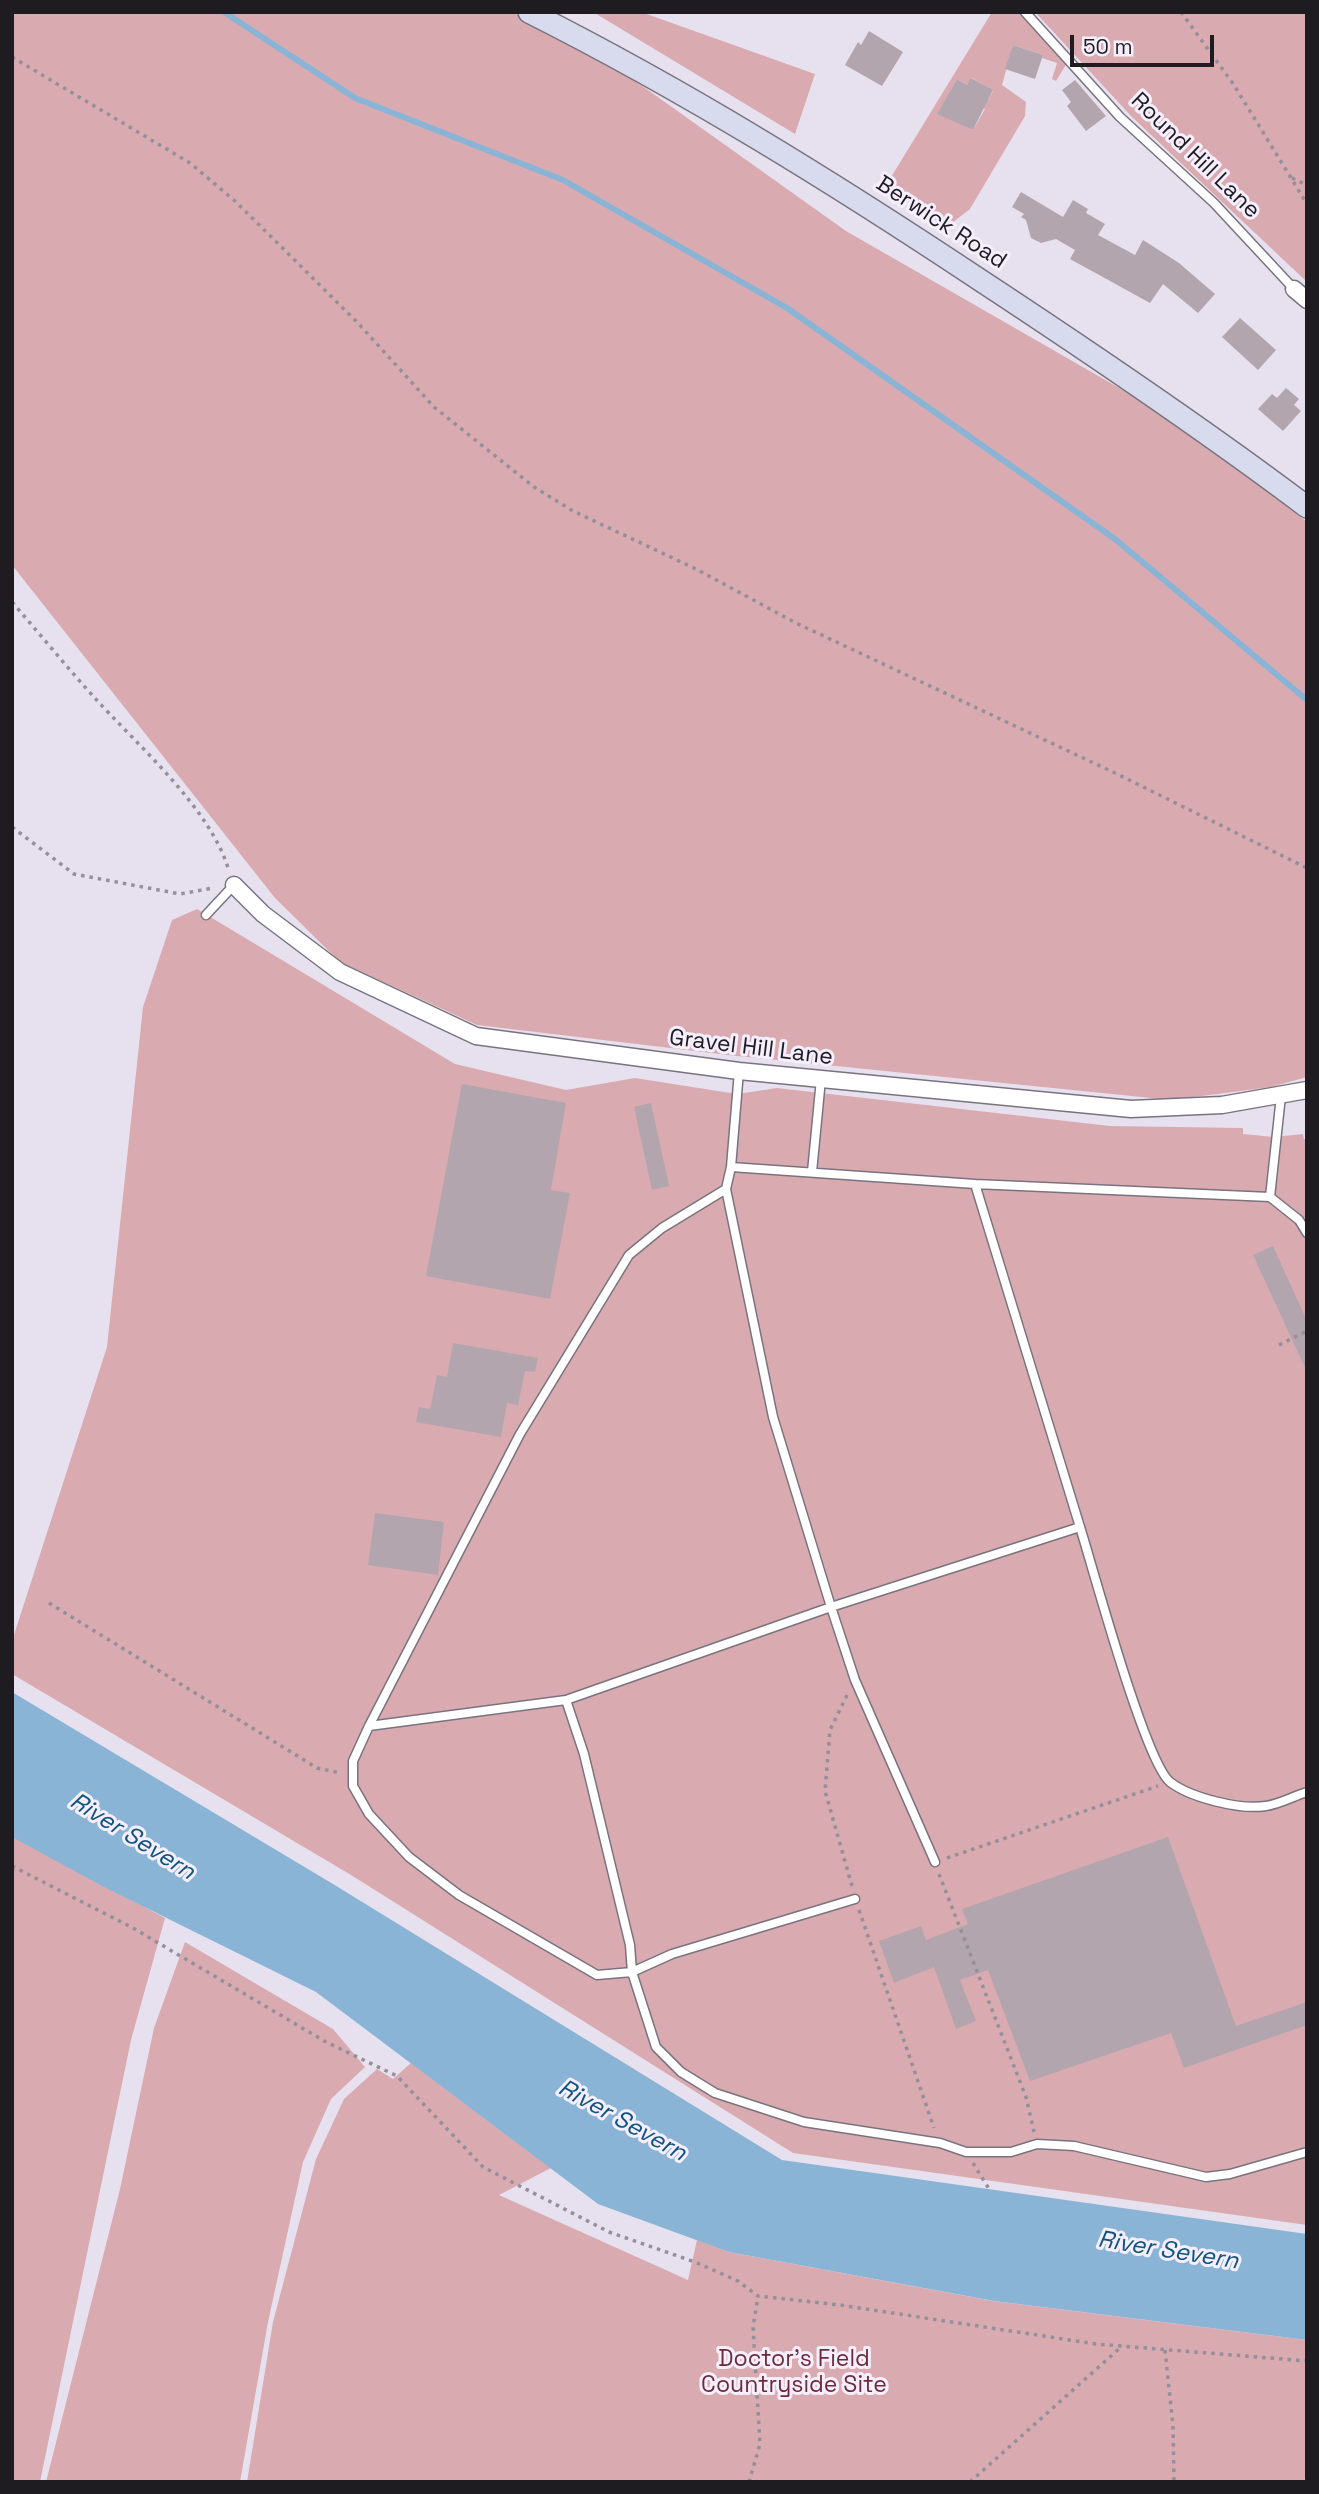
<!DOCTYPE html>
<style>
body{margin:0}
#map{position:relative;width:1319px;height:2494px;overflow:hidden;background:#e7e1ef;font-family:"Space Grotesk",sans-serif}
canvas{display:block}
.frame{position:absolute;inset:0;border:14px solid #1e1c21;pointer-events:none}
.scale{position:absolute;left:1070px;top:35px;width:144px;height:32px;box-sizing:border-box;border:4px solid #1e1c21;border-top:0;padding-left:9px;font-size:21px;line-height:24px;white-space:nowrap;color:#1e1c21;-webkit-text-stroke:5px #f5eefc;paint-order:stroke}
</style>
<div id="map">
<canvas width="1319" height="2494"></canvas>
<div class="frame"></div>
<div class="scale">50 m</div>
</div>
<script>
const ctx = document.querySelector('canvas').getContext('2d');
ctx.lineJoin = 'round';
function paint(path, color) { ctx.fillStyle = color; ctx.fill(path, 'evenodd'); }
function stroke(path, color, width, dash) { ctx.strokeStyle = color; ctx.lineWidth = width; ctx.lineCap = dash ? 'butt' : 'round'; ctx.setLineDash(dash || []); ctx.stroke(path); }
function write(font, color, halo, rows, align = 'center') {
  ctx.font = font + ' "Space Grotesk",sans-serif'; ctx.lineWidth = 6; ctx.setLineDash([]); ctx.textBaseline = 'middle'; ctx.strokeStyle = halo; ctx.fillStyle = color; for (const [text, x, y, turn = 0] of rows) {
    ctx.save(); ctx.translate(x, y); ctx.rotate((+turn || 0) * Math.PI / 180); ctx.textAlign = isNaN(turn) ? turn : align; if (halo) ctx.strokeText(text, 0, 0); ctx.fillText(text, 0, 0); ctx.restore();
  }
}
paint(new Path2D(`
 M12,12H511L589,48L846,231L1182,424L1307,522V1077L1271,1087L1171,1100L737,1056L477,1025L340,962L275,898L12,565Z
 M593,12H641L815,74L795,134Z
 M992,12H1021L1067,63L1056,81L1052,79L1057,63L1042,58L1043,55L1013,45L1002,85L1026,102L1025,116L970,209L947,227L885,187ZM972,78L993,91L988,100L976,103L985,109L973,130L938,113L957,79L967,85Z
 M1035,12H1307V282L1131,116Z
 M197,909L455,1064L566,1090L635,1078L737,1094L777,1088L1110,1126L1243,1128V1134L1274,1137L1303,1134L1304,1139H1307V2225L793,2153L351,1875L12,1674V1641L107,1347L143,1007L172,920Z
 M15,1838L165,1918L131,2040L40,2482H12V1839Z
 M185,1942L333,2029L365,2067L331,2099L303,2162L268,2322L240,2482H46L120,2189L154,2028Z
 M411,2063L551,2168L499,2195L688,2280L697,2240L729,2252L993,2301L1307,2340V2478L1301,2482H247L273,2322L316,2159L344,2099L377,2069L393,2079Z`), '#d9abb0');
paint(new Path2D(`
 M12,1692L333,1884L782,2160L1307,2234V2340L994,2301L729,2252L598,2204L316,1992L102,1886L12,1837Z`), '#8ab4d5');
stroke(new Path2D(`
 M224,12L355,98L563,180L787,308L1115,539L1307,700`), '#8ab4d5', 6);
paint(new Path2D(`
 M869,31L903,52L882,86L845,65L858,42L861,45Z
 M1013,45L1043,55L1035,79L1005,69Z
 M971,78L993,90L973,130L937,114L957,79L967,85Z
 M1075,80L1106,116L1086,131L1067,106L1071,102L1062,90Z
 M1021,192L1063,217L1073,200L1088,209L1086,213L1105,224L1098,235L1135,255L1143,240L1179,263L1215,294L1198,313L1163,284L1150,303L1070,259L1075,250L1056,239L1041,243L1031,238L1026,220L1021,217L1024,214L1012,207Z
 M1240,318L1276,350L1258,370L1222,337Z
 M1286,388L1299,399L1294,405L1301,411L1283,431L1258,409L1272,394L1277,398Z
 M462,1084L566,1103L551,1190L570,1193L550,1299L426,1276Z
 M651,1103L669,1186L652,1190L634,1107Z
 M1273,1246L1307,1321V1372L1253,1255Z
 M453,1343L538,1358L535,1372L525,1371L518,1405L507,1403L501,1437L416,1422L419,1407L430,1409L437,1375L447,1377Z
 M375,1513L444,1522L438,1575L368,1565Z
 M1168,1837L1236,2026L1307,2002V2025L1184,2068L1171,2033L1030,2081L988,1970L960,1980L976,2021L956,2029L934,1967L894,1983L879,1941L921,1926L926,1940L968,1924L962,1909Z`), '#b3a5ae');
const lane = new Path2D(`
 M1025,12L1120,117L1214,203L1294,289
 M206,915L234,885
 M739,1071L731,1167L726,1189L773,1417L831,1607L855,1680L935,1862
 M731,1167L975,1184L1270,1197L1299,1220L1307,1233
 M812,1172L821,1079
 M975,1184L1080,1527
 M726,1189L662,1228L629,1255L520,1434L369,1726L566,1700L831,1607L1080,1527C1093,1568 1145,1762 1170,1782C1191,1798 1240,1810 1266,1806C1280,1804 1294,1796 1307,1792
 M1270,1197L1281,1096
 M566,1700L584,1754L630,1945L632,1972L672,1954L855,1899
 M369,1726L353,1761V1786L369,1814L409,1857L459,1895L597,1975L632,1972L656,2047L681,2072L715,2093L804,2122L940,2143L966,2152H1011L1037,2144L1074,2146L1206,2177L1230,2174L1307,2152`);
const street = new Path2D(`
 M1294,289L1307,300
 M234,885L263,914L340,972L476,1036L739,1071L1131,1109L1222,1105L1307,1090`);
const secondary = new Path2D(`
 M529,12C686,91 834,183 980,280C1091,353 1201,427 1307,507`);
stroke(lane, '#79737f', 11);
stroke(street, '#79737f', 19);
stroke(secondary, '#79737f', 24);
stroke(new Path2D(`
 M1181,12L1234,85L1307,204
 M12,57L190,163L235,201L357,322L434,407L534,487L573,511L696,569L796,623L1115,773L1307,868
 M1292,178L1307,185
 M12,602C39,633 65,665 93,696C136,744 211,808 229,871
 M12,827L74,874L180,894L213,888
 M1279,1345L1307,1331
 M49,1603L317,1768L341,1773
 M847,1695L830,1730L825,1791L852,1886
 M947,1858L1158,1786
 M12,1866L133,1928L326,2042L397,2076L483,2167L609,2232L695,2262L738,2281L758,2296L840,2305L1096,2344L1307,2361
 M939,1874L1026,2097L1034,2132
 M859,1910L934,2128
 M973,2163L989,2189
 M1165,2350L1173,2426L1174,2482
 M749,2482L760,2444L753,2327L758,2297
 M970,2482L1120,2348`), '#948f9a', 3.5, [3.5, 5]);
stroke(lane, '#fff', 8);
stroke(street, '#fff', 16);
stroke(secondary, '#d7dbed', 21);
write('23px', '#1e1c21', '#f5eefc', [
 ["Round Hill Lane",1195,156,44],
 ["Berwick Road",941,223,33],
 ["Gravel Hill Lane",751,1048,7]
]);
write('23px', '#6e2b37', '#f5eefc', [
 ["Doctor's Field",794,2360],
 ["Countryside Site",794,2386]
]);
write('italic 24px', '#11547f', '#f5eefc', [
 ["River Severn",132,1837,32],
 ["River Severn",622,2121,29],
 ["River Severn",1168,2251,9]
]);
</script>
